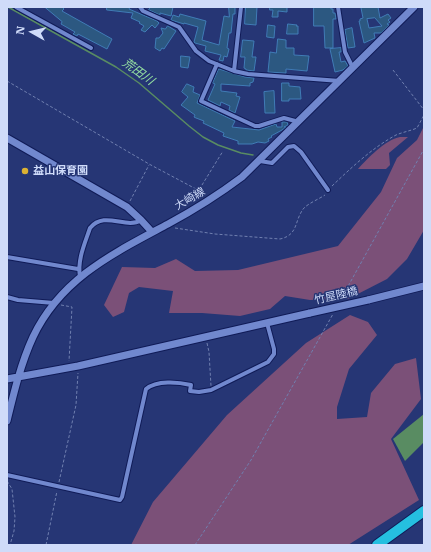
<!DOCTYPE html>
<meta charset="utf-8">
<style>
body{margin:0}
#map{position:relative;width:431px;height:552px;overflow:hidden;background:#263675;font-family:"IBM Plex Serif",serif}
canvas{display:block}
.frame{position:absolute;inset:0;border:8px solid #cfdbf9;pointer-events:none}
.north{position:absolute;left:12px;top:12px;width:40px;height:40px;-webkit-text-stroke:3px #263675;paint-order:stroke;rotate:278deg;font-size:11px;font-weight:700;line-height:16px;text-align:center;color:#cfdbf9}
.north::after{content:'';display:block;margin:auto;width:14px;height:18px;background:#cfdbf9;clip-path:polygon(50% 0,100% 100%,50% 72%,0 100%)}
</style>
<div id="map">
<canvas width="431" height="552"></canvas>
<div class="frame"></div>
<div class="north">N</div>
</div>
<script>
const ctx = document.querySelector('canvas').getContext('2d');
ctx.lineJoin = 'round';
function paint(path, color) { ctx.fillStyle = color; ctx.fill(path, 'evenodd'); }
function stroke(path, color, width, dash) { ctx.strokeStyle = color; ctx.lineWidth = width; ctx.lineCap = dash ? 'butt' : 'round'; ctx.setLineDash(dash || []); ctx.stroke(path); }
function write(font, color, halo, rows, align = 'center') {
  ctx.font = font + ' "IBM Plex Serif","Noto Sans JP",serif'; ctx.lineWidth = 3; ctx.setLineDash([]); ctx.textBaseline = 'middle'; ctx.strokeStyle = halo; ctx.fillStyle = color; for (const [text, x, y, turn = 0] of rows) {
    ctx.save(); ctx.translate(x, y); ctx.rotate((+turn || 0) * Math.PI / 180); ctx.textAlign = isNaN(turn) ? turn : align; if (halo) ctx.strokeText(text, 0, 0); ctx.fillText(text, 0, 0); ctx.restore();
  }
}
paint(new Path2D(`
 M424,126V230L407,259L387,279L348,299L310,300L285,296L270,309L240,316L202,313H169L173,291L139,287L129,293L124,312L113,317L104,305L122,267L155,268L176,259L195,271L238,270L338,246L381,192L397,158L417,140Z
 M400,137H408L389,153L390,165L386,169H358C368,158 385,140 400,137Z
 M350,315L368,322L377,335L349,369L337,407V419L367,417L371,393L395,364L416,358L421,399L391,439L419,500L348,545H131L153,502L227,415L306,343Z`), '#7b5078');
paint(new Path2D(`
 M424,414V442L405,461L393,439Z`), '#598c62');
stroke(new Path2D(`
 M8,7L116,67L139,83L189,126L203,137L218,145L241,153L253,155`), '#598c62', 1.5);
const building = new Path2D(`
 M45,7H62L64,9L62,11L112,39L107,49L78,34L77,36L73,34L75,32L61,24L62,22Z
 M107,7H130L129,9L157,21L159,23L155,28L152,25L145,32L141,30L144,26L139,23L140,22L131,18L133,13L107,10Z
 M151,7H173L171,16L160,13V15L149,10Z
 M229,7H235V14H233L231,33H229L227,48L229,49L227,57L224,56L223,61L219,60L221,55L205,51L206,46L195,43L194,42L198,27L184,23V24L171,20L173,15L179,17L180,14L206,21L202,40L219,45L224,16L229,17Z
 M246,7H257L256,25L245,24Z
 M270,7H287V12L278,11V17H272L273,10H270Z
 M314,7H331V9H333V13H335L336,19H333V48H325L324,26H314Z
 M366,7H378L380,18L388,14L391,18L388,20L390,22L387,24L389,25L381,33H374L375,38L364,43L359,21H360V19L363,18L361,8ZM375,18L382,26L369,28L367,19Z
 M288,24L297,25L296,26H298V34H287Z
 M268,25L275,26L274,38L267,37Z
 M168,26L176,31L164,49L162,48L160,51L155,48L156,38H159L163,33L161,28L165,29Z
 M352,28L355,47L348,48L345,30Z
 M278,39L286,40V48H294V55L309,56L307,71L286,69V73L268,72L270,52L276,53Z
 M243,40L254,41L252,57H256L254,71L246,70V69L244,68L245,57H241Z
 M341,48V52H339L341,62L345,61L348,66L343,70L335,72L330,49Z
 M181,56L190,57L188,68L181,67Z
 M219,69L245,77L254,78L253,82L250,83V86L221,84V91L237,93L236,96L240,97L235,113L229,110L230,106L221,102L220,106L208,100L215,84L213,83Z
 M282,83H289V86L300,87L301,99H289V101H282Z
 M187,84L194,87L193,92L200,95L197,103L235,121L232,127L259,130L276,124L277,127H282V122H287L288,125L284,127H286L282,130L271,136L272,137L268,139L269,141L265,143L258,142L252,144H238V141L223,136L224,133L203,123L204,121L196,118L194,117L195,115L181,105L188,97L182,92Z
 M274,91L275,113H265L264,92Z`);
paint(building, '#2c5881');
stroke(building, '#407cb6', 1);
const minor = new Path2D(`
 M16,7L91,48
 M140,7L143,11L179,27L196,51L209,61L234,71L248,74L340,81
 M338,7L345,52L353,68
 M217,64L201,101L255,126H259L284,118L299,122
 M234,71L241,7
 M260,161L272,163L288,147L294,146L301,152L328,190
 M7,257L78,269
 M80,277C77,260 85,243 90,228C105,210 126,230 141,220
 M7,297L18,300L54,303
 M7,475L120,500L122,497L146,389C157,380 178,382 191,385L190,391L199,392L211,390L268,362L274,354V349L267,323`);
const tertiary = new Path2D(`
 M7,138L127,207L141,220L152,232
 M368,300L424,286
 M7,379L78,366L310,313
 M7,421C14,392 21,363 33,337C61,278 114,253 168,224C194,210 218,195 242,177L414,7`);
const trunk = new Path2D(`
 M377,545L424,511`);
stroke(minor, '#101b57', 6);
stroke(tertiary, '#101b57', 9);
stroke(trunk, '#101b57', 12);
stroke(new Path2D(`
 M393,70L424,110
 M7,81L149,164L196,189L199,188L202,185L223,151
 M332,186C351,168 372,148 396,135C403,132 410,131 417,128L424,115
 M130,201L149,165
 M175,228L215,234L280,239C299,235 294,220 304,208C309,203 319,199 325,195
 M341,299L424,149
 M61,305L72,307L69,361
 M207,343L209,352L211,386
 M7,481L12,489L15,517L14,531L10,545
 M59,482L76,405L78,373
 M46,545L57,491
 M195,545L251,460L333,314`), '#7180b0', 1, [3, 2]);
stroke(minor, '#7188ce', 4);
stroke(tertiary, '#7188ce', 7);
stroke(trunk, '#25bfe0', 10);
const tertiaryBridge = new Path2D(`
 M310,313L368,300`);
stroke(tertiaryBridge, '#101b57', 9, []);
stroke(tertiaryBridge, '#7188ce', 7);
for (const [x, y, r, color] of [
 [25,171,4,"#dcb233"]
]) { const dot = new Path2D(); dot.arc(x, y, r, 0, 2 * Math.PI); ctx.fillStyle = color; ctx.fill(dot); stroke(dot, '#263675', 1.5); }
write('bold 11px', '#cfdbf9', '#263675', [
 ["益山保育園",33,171]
], 'left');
write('11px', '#cfdbf9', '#263675', [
 ["大崎線",190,199,-30],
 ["竹屋陸橋",336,296,-13]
]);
write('italic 12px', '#93dea0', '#263675', [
 ["荒田川",138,72,36]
]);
</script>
